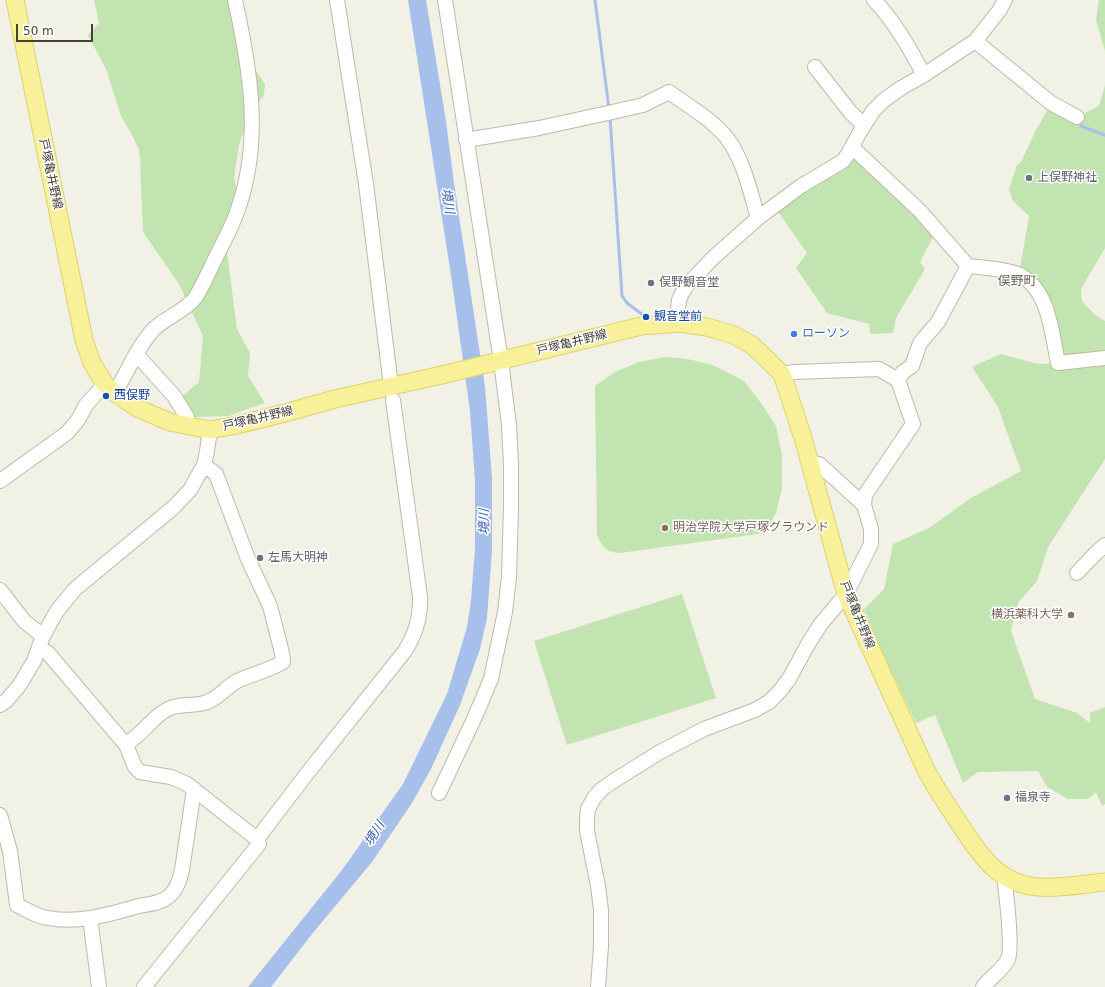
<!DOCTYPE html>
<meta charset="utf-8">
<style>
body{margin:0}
#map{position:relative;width:1105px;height:987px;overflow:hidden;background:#f2f1e6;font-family:"DejaVu Sans",sans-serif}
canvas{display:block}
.scale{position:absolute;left:16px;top:24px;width:77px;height:18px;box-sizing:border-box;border:2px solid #444236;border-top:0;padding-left:5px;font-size:12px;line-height:14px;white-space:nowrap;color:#444236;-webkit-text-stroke:3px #fff;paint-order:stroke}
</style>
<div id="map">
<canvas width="1105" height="987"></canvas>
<div class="scale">50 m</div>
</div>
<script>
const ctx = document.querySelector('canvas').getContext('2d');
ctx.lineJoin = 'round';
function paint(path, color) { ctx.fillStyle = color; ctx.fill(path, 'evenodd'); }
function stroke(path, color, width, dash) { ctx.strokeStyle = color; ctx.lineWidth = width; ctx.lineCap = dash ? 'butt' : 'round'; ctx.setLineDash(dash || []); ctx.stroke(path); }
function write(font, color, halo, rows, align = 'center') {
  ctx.font = font + ' "DejaVu Sans","Noto Sans JP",sans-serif'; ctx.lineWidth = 3; ctx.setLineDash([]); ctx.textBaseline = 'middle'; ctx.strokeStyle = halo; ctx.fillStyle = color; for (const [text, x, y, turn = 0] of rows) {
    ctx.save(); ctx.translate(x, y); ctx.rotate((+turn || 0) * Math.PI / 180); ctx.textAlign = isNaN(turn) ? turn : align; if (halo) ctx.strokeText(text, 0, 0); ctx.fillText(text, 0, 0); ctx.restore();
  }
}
paint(new Path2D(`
 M94,0H231L246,56L265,84L264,95L249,116L239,145L234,178L243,214L227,252L237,329L250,353L248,376L265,403L228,416L194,417L180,398L199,382L203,336L179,284L143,232L140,160L139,150L132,135L121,116L106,69L88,35L99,23Z
 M1099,0H1105V51L1096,20Z
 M1105,85V248L1081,289L1082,301L1095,315L1105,321V459L1048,547L1037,581L1018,603L1011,631L1035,699L1077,713L1090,723V713L1105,707V804L1102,806L1096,792L1088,799H1068L1047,787L1038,771L978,772L963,783L935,715L916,723L883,654L864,609L884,589L893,544L929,528L971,498L1021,471L998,407L972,367L1001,354L1038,364L1057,363L1043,301L1019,274L1029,216L1013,201L1009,189L1017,165L1021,162L1035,132L1051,103L1077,117L1099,106Z
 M852,147L937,229L920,262L925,269L896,318L893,333L870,334L869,324L827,313L796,268L807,253L774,206Z
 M665,357L687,359L713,365L744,381L761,403L776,426L782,454V488L776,513L765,533L620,553C606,552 603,548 597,535L595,386L615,372L639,362Z
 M682,594L716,698L567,745L534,641Z`), '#c2e4b1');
paint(new Path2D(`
 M408,0H426L446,121L454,183L485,387L492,478V551L487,618L480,649L460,705L431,769L412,803L372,862L312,934L271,987H248L342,870L403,784L447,694L467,627L471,600L475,548V480L470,411L452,282Z`), '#a6c0eb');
stroke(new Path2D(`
 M595,0L609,109
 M610,117L622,296L627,303L643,315
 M1081,126L1105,135`), '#a6c0eb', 3);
const minor = new Path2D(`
 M337,0L366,184L390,378
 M874,0C895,22 910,49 924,75
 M975,41L1051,103L1077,117
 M815,67L851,113L864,125
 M466,140L539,128L608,113L643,105L669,92C688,106 712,119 727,138C744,161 750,191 758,218
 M852,147L920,211L968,266
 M680,323L678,309L679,300L683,291L687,285L714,257L758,218L801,186L843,161L848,154L861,130L873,111L883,101L901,88L924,75L975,41L999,11L1005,0
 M137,355L174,396L187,417V426
 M782,374L794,372L879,369L898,380L913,424L865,495L864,505
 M898,380L903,372L912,366L920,343L938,322L968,266C980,267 1010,270 1020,275C1049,290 1052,334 1058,363L1105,358
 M115,393C126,374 139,344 154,329C167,316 183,313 195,298C202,288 211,267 217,255C225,239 234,223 239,206C262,138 250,68 235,0
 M0,481L67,433L78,420L86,405L105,384
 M1077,573L1095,554L1105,545
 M0,590L24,621L43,636
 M39,647L48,653L126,745C130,741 136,737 140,733C149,725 157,714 168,709C180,703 194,707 207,702C219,698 226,687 237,681C252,674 268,671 283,662L282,653L270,606L248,559L216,474L204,465
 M0,705L6,701L19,686L34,661L43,636L57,611L75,589L174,507L190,490L204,465L207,451L210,430
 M126,745L135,767L140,772L171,777L187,784L257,839
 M439,793L474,719L491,679L505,612L509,577L511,505V465L509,425L501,361L445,0
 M0,815L10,851L17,905C27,910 37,917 48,918C79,924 110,914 139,906C149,904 161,903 168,897C177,890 180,880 182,870L194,789
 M90,918L99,987
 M144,987L259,844L257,839L309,771L405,651C415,635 421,617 420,597L393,400
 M598,987L601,946V910L598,886L587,831V819L588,809L594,798L602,789L615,780L660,752L704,729L755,710L769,702L779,692L789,679L807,646L820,625L846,594L871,544V529L864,505L819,464L810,462
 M983,987C991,977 1003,970 1008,959C1013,947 1006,892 1004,876`);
const major = new Path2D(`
 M15,0L84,340L92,363L105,384L115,393L137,408L170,422L210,430L237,425L285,413L335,399L446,374L641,326L680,323L707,327L734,335L752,345L782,374L803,438L846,594L925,768C935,787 947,805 959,823C979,853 997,884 1038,887C1060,889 1083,884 1105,882`);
stroke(minor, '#bdbaa9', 16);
stroke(major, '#dcd26a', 19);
stroke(minor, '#fff', 14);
stroke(major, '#f8f199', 17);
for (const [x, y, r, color] of [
 [1029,178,4,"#6b7280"],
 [651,283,4,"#6b7280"],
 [646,317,4,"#1a4fb4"],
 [794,334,4,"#3f7fe0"],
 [106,396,4,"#1a4fb4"],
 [665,528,4,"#8d6e63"],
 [260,558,4,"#6b7280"],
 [1071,615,4,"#8d6e63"],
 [1007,798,4,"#6b7280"]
]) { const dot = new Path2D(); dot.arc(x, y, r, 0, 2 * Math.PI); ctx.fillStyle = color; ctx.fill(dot); stroke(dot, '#fff', 1.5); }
write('12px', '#444236', '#fff', [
 ["戸塚亀井野線",50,174,78],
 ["戸塚亀井野線",572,343,-14],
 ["戸塚亀井野線",258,419,-13],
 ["戸塚亀井野線",857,615,68]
]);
write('12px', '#5b616d', '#fff', [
 ["上俣野神社",1037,178],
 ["俣野観音堂",659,283],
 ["左馬大明神",268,558],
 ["福泉寺",1015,798]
], 'left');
write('12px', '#164399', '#fff', [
 ["観音堂前",654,317],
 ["西俣野",114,396]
], 'left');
write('12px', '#366cbe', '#fff', [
 ["ローソン",802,334]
], 'left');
write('12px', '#785e54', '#fff', [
 ["明治学院大学戸塚グラウンド",673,528],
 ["横浜薬科大学",1063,615,"right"]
], 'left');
write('italic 13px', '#365fa9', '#fff', [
 ["境川",447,201,81],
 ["境川",485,522,-89],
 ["境川",375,834,-57]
]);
write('13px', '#66624e', '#fff', [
 ["俣野町",1017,282]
]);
</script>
